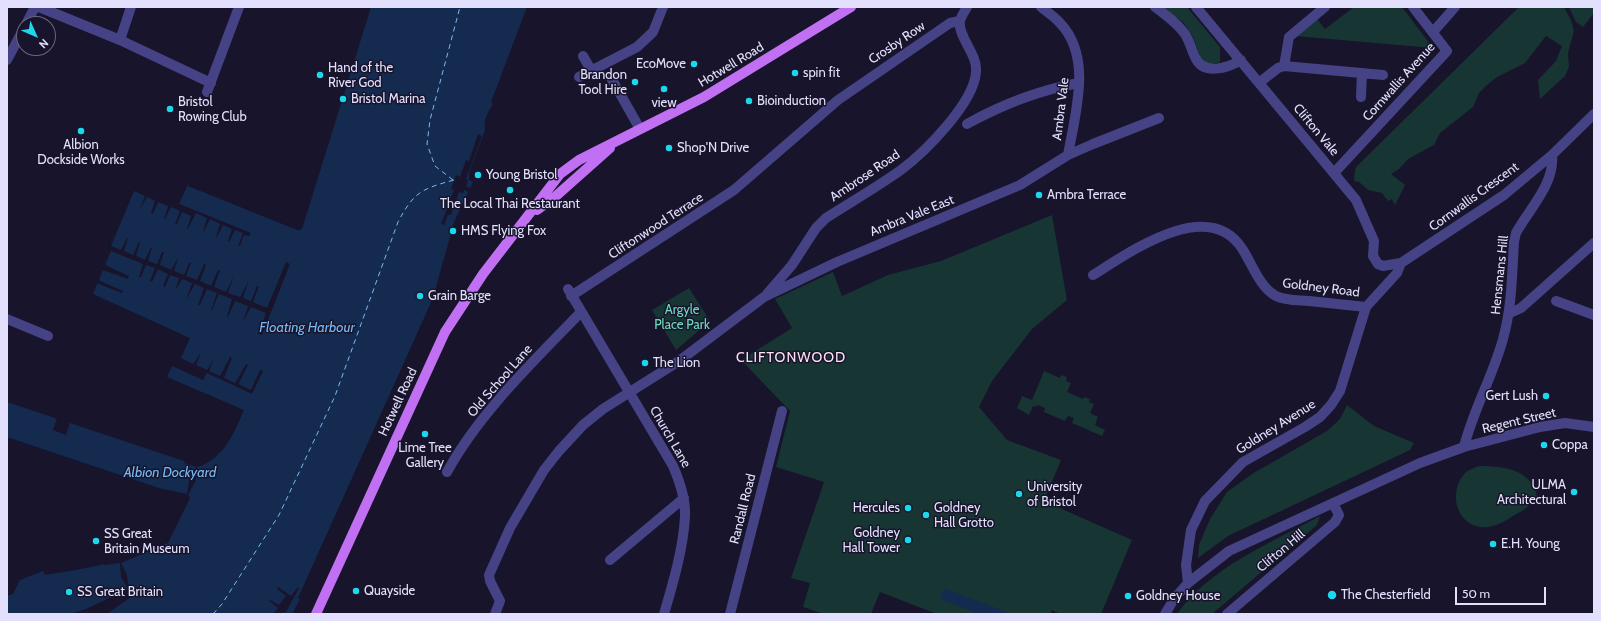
<!DOCTYPE html>
<style>
body{margin:0}
#map{position:relative;width:1601px;height:621px;overflow:hidden;background:#18142b;font-family:Cabin,sans-serif}
canvas{display:block}
.frame{position:absolute;inset:0;border:8px solid #e3e0fd;pointer-events:none}
.north{position:absolute;left:16px;top:16px;width:40px;height:40px;box-sizing:border-box;background:#18142b;border:1px solid #69667f;border-radius:50%;rotate:135deg;font-size:11px;font-weight:700;line-height:16px;text-align:center;color:#e3e0fd}
.north::after{content:'';display:block;margin:auto;width:14px;height:18px;background:#1cd8ed;clip-path:polygon(50% 0,100% 100%,50% 72%,0 100%)}
.scale{position:absolute;left:1455px;top:587px;width:91px;height:18px;box-sizing:border-box;border:2px solid #e3e0fd;border-top:0;padding-left:5px;font-size:12px;line-height:14px;white-space:nowrap;color:#e3e0fd;-webkit-text-stroke:3px #18142b;paint-order:stroke}
</style>
<div id="map">
<canvas width="1601" height="621"></canvas>
<div class="frame"></div>
<div class="north">N</div>
<div class="scale">50 m</div>
</div>
<script>
const ctx = document.querySelector('canvas').getContext('2d');
ctx.lineJoin = 'round';
function paint(path, color) { ctx.fillStyle = color; ctx.fill(path, 'evenodd'); }
function stroke(path, color, width, dash) { ctx.strokeStyle = color; ctx.lineWidth = width; ctx.lineCap = dash ? 'butt' : 'round'; ctx.setLineDash(dash || []); ctx.stroke(path); }
function write(font, color, halo, rows, align = 'center') {
  ctx.font = font + ' Cabin,sans-serif'; ctx.lineWidth = 3; ctx.setLineDash([]); ctx.textBaseline = 'middle'; ctx.strokeStyle = halo; ctx.fillStyle = color; for (const [text, x, y, turn = 0] of rows) {
    ctx.save(); ctx.translate(x, y); ctx.rotate((+turn || 0) * Math.PI / 180); ctx.textAlign = isNaN(turn) ? turn : align; if (halo) ctx.strokeText(text, 0, 0); ctx.fillText(text, 0, 0); ctx.restore();
  }
}
paint(new Path2D(`
 M1162,7H1187L1220,47V62L1209,65L1203,63L1192,35L1184,23Z
 M1354,7H1402L1433,48L1295,36L1317,19L1325,29Z
 M1519,7H1564L1571,20L1574,31L1568,53L1569,67L1565,76L1540,99L1538,80L1556,61L1562,46L1546,36L1525,63L1497,77L1487,85L1479,93L1473,107L1440,133L1434,145L1408,159L1399,169L1391,174L1405,185L1395,205L1392,199L1388,201L1382,193L1368,190L1359,182L1354,181L1355,170L1357,166Z
 M1569,7H1594V13L1583,27L1576,22Z
 M1052,215L1067,300L1032,329L992,381L979,407L1007,440L1061,460L1044,501L1132,540L1101,614H1060L1052,610L1050,614H937L880,592L871,614H824L803,607L810,583L791,578L824,482L776,467L790,411L741,360L792,328L775,299L833,272L842,296L888,275L941,261Z
 M689,288L710,321L676,350L652,310Z
 M1044,371L1060,378L1061,375L1067,377L1066,381L1071,383L1067,392L1083,399L1084,397L1090,399L1089,402L1094,404L1090,413L1098,417L1095,425L1105,430L1102,436L1072,423L1074,418L1068,416L1065,421L1044,412L1045,408L1037,405L1036,407L1033,406L1029,415L1017,408L1022,396L1032,400Z
 M1347,405L1374,426L1414,443L1410,450L1228,536L1198,558L1199,545L1210,519L1227,492L1252,474L1327,431L1340,419Z
 M1479,466C1503,466 1532,469 1537,497C1531,506 1522,511 1513,516C1506,521 1496,526 1488,527C1458,530 1446,494 1465,473C1468,470 1474,468 1479,466Z
 M1320,516L1317,525L1212,614H1177C1210,567 1271,543 1320,516Z`), '#173533');
paint(new Path2D(`
 M371,7H527L491,102L493,104C488,112 483,120 485,130L469,173V180L473,182L454,222L433,298L298,598L300,599L292,614H107L131,597L135,592L133,589H129L127,575L121,563L168,543L190,498L188,495L196,480L197,467C224,459 234,433 244,410L167,377L184,339L90,295L89,288L130,184L179,204L190,180L303,226Z
 M7,402L184,461V463L196,467L189,480L187,494L159,488L7,437Z
 M120,563L121,577L128,589L86,609L70,614H7V596L13,594L20,580L43,571L45,575C56,573 97,567 103,564L105,565Z
 M944,588L1009,613V614H979L940,599Z`), '#142b4f');
paint(new Path2D(`
 M478,134L482,136L466,179L468,180L466,186L470,188V190L469,192L464,190L463,193L459,192L451,215H448L444,225L441,224L454,190L451,189L456,175L460,177L466,160L469,161Z
 M190,180L303,226L301,230H297L188,186Z
 M130,184L251,233L249,236L244,235L240,246H238L243,233L235,230L229,242L228,241L232,229L223,225L217,237L216,236L220,224L210,219L204,231H203L207,218L196,213L188,229H187L191,216L182,212L177,224H175L180,211L171,207L165,219H164L168,206L158,202L153,214L151,213L155,201L147,197L140,209L145,196L134,191L111,246L121,250L127,238H128L124,251L133,255L139,242L140,243L136,256L145,260L151,247L152,248L148,261L157,264L162,252H164L160,265L171,270L178,258L174,271L184,275L189,263H191L186,276L197,280L204,264L206,265L200,281L211,286L218,270H220L214,287L226,292L234,276L228,293L240,297L248,282L243,298L251,301L257,286H259L253,302L267,308L286,262L290,264L262,335L258,334L266,313L251,307L243,322L248,306L235,301L228,317L227,316L232,299L219,294L212,310H211L217,293L207,289L200,305H198L204,288L195,284L186,300L192,283L182,279L175,291L179,278L170,275L165,287L163,286L168,274L158,269L152,282L150,281L155,268L146,265L141,277H139L143,264L111,251L105,265L129,276L128,279L103,270L99,280L100,281L123,291L122,293L99,284H97L93,294L190,338L181,358L193,364L201,353L196,365L207,370L214,359L209,371L220,376L230,357L232,358L224,378L235,383L246,364L248,365L239,383L240,385L251,390L260,370L263,371L252,394L207,373L203,380L172,366L184,339L90,295L89,288Z
 M57,418L70,423L66,435L53,430Z
 M278,587L291,596L298,587L299,588L286,612L273,614L278,608L269,601L270,600L279,605L286,596L277,589Z`), '#18142b');
stroke(new Path2D(`
 M453,180L435,166L427,144L430,120L460,7
 M213,614L222,604L279,515L335,396L398,222C414,192 421,189 454,180`), '#77baf4', 1, [5, 4]);
stroke(new Path2D(`
 M39,7L120,40L211,83
 M1041,7C1047,12 1055,17 1060,23C1093,57 1075,114 1068,155
 M1155,7C1166,15 1177,23 1185,34C1190,42 1191,49 1195,57C1203,76 1228,68 1241,60
 M1196,7L1356,200L1374,241L1373,256L1378,264L1383,266L1401,263L1504,195L1552,155L1594,114
 M26,24L35,7
 M1433,32L1455,7
 M120,40L131,7
 M583,56L591,70
 M7,60L24,28
 M1284,66L1383,75
 M610,76L640,129
 M579,77L637,47L653,32L663,7
 M1260,82L1278,68L1284,66L1289,37L1325,7
 M207,92L239,7
 M1361,97L1362,73
 M967,124C1003,104 1039,90 1079,83
 M1334,173L1447,51L1413,7
 M1093,275C1130,252 1209,195 1243,250C1252,264 1260,288 1276,296C1286,301 1299,300 1309,301C1328,303 1347,305 1366,307
 M568,289L673,466C680,482 686,499 685,517C683,550 673,583 664,614
 M767,294L792,265L816,228L826,218C851,202 877,187 901,170C925,152 974,103 976,72C978,54 957,36 960,21C961,16 965,11 967,7
 M571,296L734,190L838,100L950,23L960,21
 M1556,301L1594,315
 M1510,313L1521,308L1594,243
 M7,319L48,336
 M1464,447C1473,410 1493,376 1503,339C1512,307 1512,274 1514,242L1516,233C1529,209 1555,184 1552,155
 M447,472C479,413 534,361 581,312
 M610,560L684,498
 M1188,583L1186,565L1191,530L1205,501L1243,462L1305,427L1320,417L1331,405L1340,391L1366,307L1397,273L1401,263
 M495,614L500,601L490,581L489,575L510,528L544,470L559,451L583,425L603,409L679,361L764,297L837,262L1020,185L1068,155L1093,144L1159,118
 M730,614L782,411
 M1165,614L1174,599L1188,583L1229,551L1420,463L1464,447L1540,427L1565,423L1594,427
 M1227,614L1335,522L1339,515L1333,503`), '#454386', 10);
stroke(new Path2D(`
 M537,210L556,196L610,148
 M316,614L445,332L483,274L560,174L579,160L704,97L851,7`), '#c270f3', 10);
for (const [x, y, r, color] of [
 [694,64,4,"#1cd8ed"],
 [795,73,4,"#1cd8ed"],
 [320,75,4,"#1cd8ed"],
 [635,82,4,"#1cd8ed"],
 [664,89,4,"#1cd8ed"],
 [343,99,4,"#1cd8ed"],
 [749,101,4,"#1cd8ed"],
 [170,109,4,"#1cd8ed"],
 [81,131,4,"#1cd8ed"],
 [669,148,4,"#1cd8ed"],
 [478,175,4,"#1cd8ed"],
 [510,190,4,"#1cd8ed"],
 [1039,195,4,"#1cd8ed"],
 [453,231,4,"#1cd8ed"],
 [420,296,4,"#1cd8ed"],
 [645,363,4,"#1cd8ed"],
 [1546,396,4,"#1cd8ed"],
 [425,434,4,"#1cd8ed"],
 [1544,445,4,"#1cd8ed"],
 [1574,492,4,"#1cd8ed"],
 [1019,494,4,"#1cd8ed"],
 [908,508,4,"#1cd8ed"],
 [926,515,4,"#1cd8ed"],
 [908,540,4,"#1cd8ed"],
 [96,541,4,"#1cd8ed"],
 [1493,544,4,"#1cd8ed"],
 [356,591,4,"#1cd8ed"],
 [69,592,4,"#1cd8ed"],
 [1332,595,5,"#1cd8ed"],
 [1128,596,4,"#1cd8ed"]
]) { const dot = new Path2D(); dot.arc(x, y, r, 0, 2 * Math.PI); ctx.fillStyle = color; ctx.fill(dot); stroke(dot, '#18142b', 1.5); }
write('13px', '#e3e0fd', '#18142b', [
 ["Crosby Row",897,43,-34],
 ["Hotwell Road",731,65,-31],
 ["Cornwallis Avenue",1399,82,-48],
 ["Ambra Vale",1061,109,-83],
 ["Clifton Vale",1316,130,50],
 ["Ambrose Road",865,176,-34],
 ["Cornwallis Crescent",1474,197,-36],
 ["Ambra Vale East",912,216,-22],
 ["Cliftonwood Terrace",656,226,-33],
 ["Hensmans Hill",1500,275,-84],
 ["Goldney Road",1321,288,7],
 ["Old School Lane",500,381,-49],
 ["Hotwell Road",398,402,-65],
 ["Regent Street",1519,421,-13],
 ["Goldney Avenue",1276,427,-32],
 ["Church Lane",670,437,60],
 ["Randall Road",743,509,-76],
 ["Clifton Hill",1281,551,-40]
]);
write('13px', '#e3e0fd', '#18142b', [
 ["EcoMove",686,64,"right"],
 ["Hand of the",328,68],
 ["River God",328,83],
 ["spin fit",803,73],
 ["Brandon",627,75,"right"],
 ["Tool Hire",627,90,"right"],
 ["Bristol Marina",351,99],
 ["Bioinduction",757,101],
 ["Bristol",178,102],
 ["Rowing Club",178,117],
 ["view",664,103,"center"],
 ["Albion",81,145,"center"],
 ["Dockside Works",81,160,"center"],
 ["Shop'N Drive",677,148],
 ["Young Bristol",486,175],
 ["Ambra Terrace",1047,195],
 ["The Local Thai Restaurant",510,204,"center"],
 ["HMS Flying Fox",461,231],
 ["Grain Barge",428,296],
 ["The Lion",653,363],
 ["Gert Lush",1538,396,"right"],
 ["Coppa",1552,445],
 ["Lime Tree",425,448,"center"],
 ["Gallery",425,463,"center"],
 ["ULMA",1566,485,"right"],
 ["Architectural",1566,500,"right"],
 ["University",1027,487],
 ["of Bristol",1027,502],
 ["Hercules",900,508,"right"],
 ["Goldney",934,508],
 ["Hall Grotto",934,523],
 ["Goldney",900,533,"right"],
 ["Hall Tower",900,548,"right"],
 ["SS Great",104,534],
 ["Britain Museum",104,549],
 ["E.H. Young",1501,544],
 ["Quayside",364,591],
 ["SS Great Britain",77,592],
 ["The Chesterfield",1341,595],
 ["Goldney House",1136,596]
], 'left');
write('13px', '#70d8be', '#18142b', [
 ["Argyle",682,310],
 ["Place Park",682,325]
]);
write('italic 14px', '#77baf4', '#18142b', [
 ["Floating Harbour",307,328],
 ["Albion Dockyard",170,473]
]);
ctx.letterSpacing = '1px';
write('14px', '#fde2f3', '#18142b', [
 ["CLIFTONWOOD",791,358]
]);
ctx.letterSpacing = '0px';
</script>
